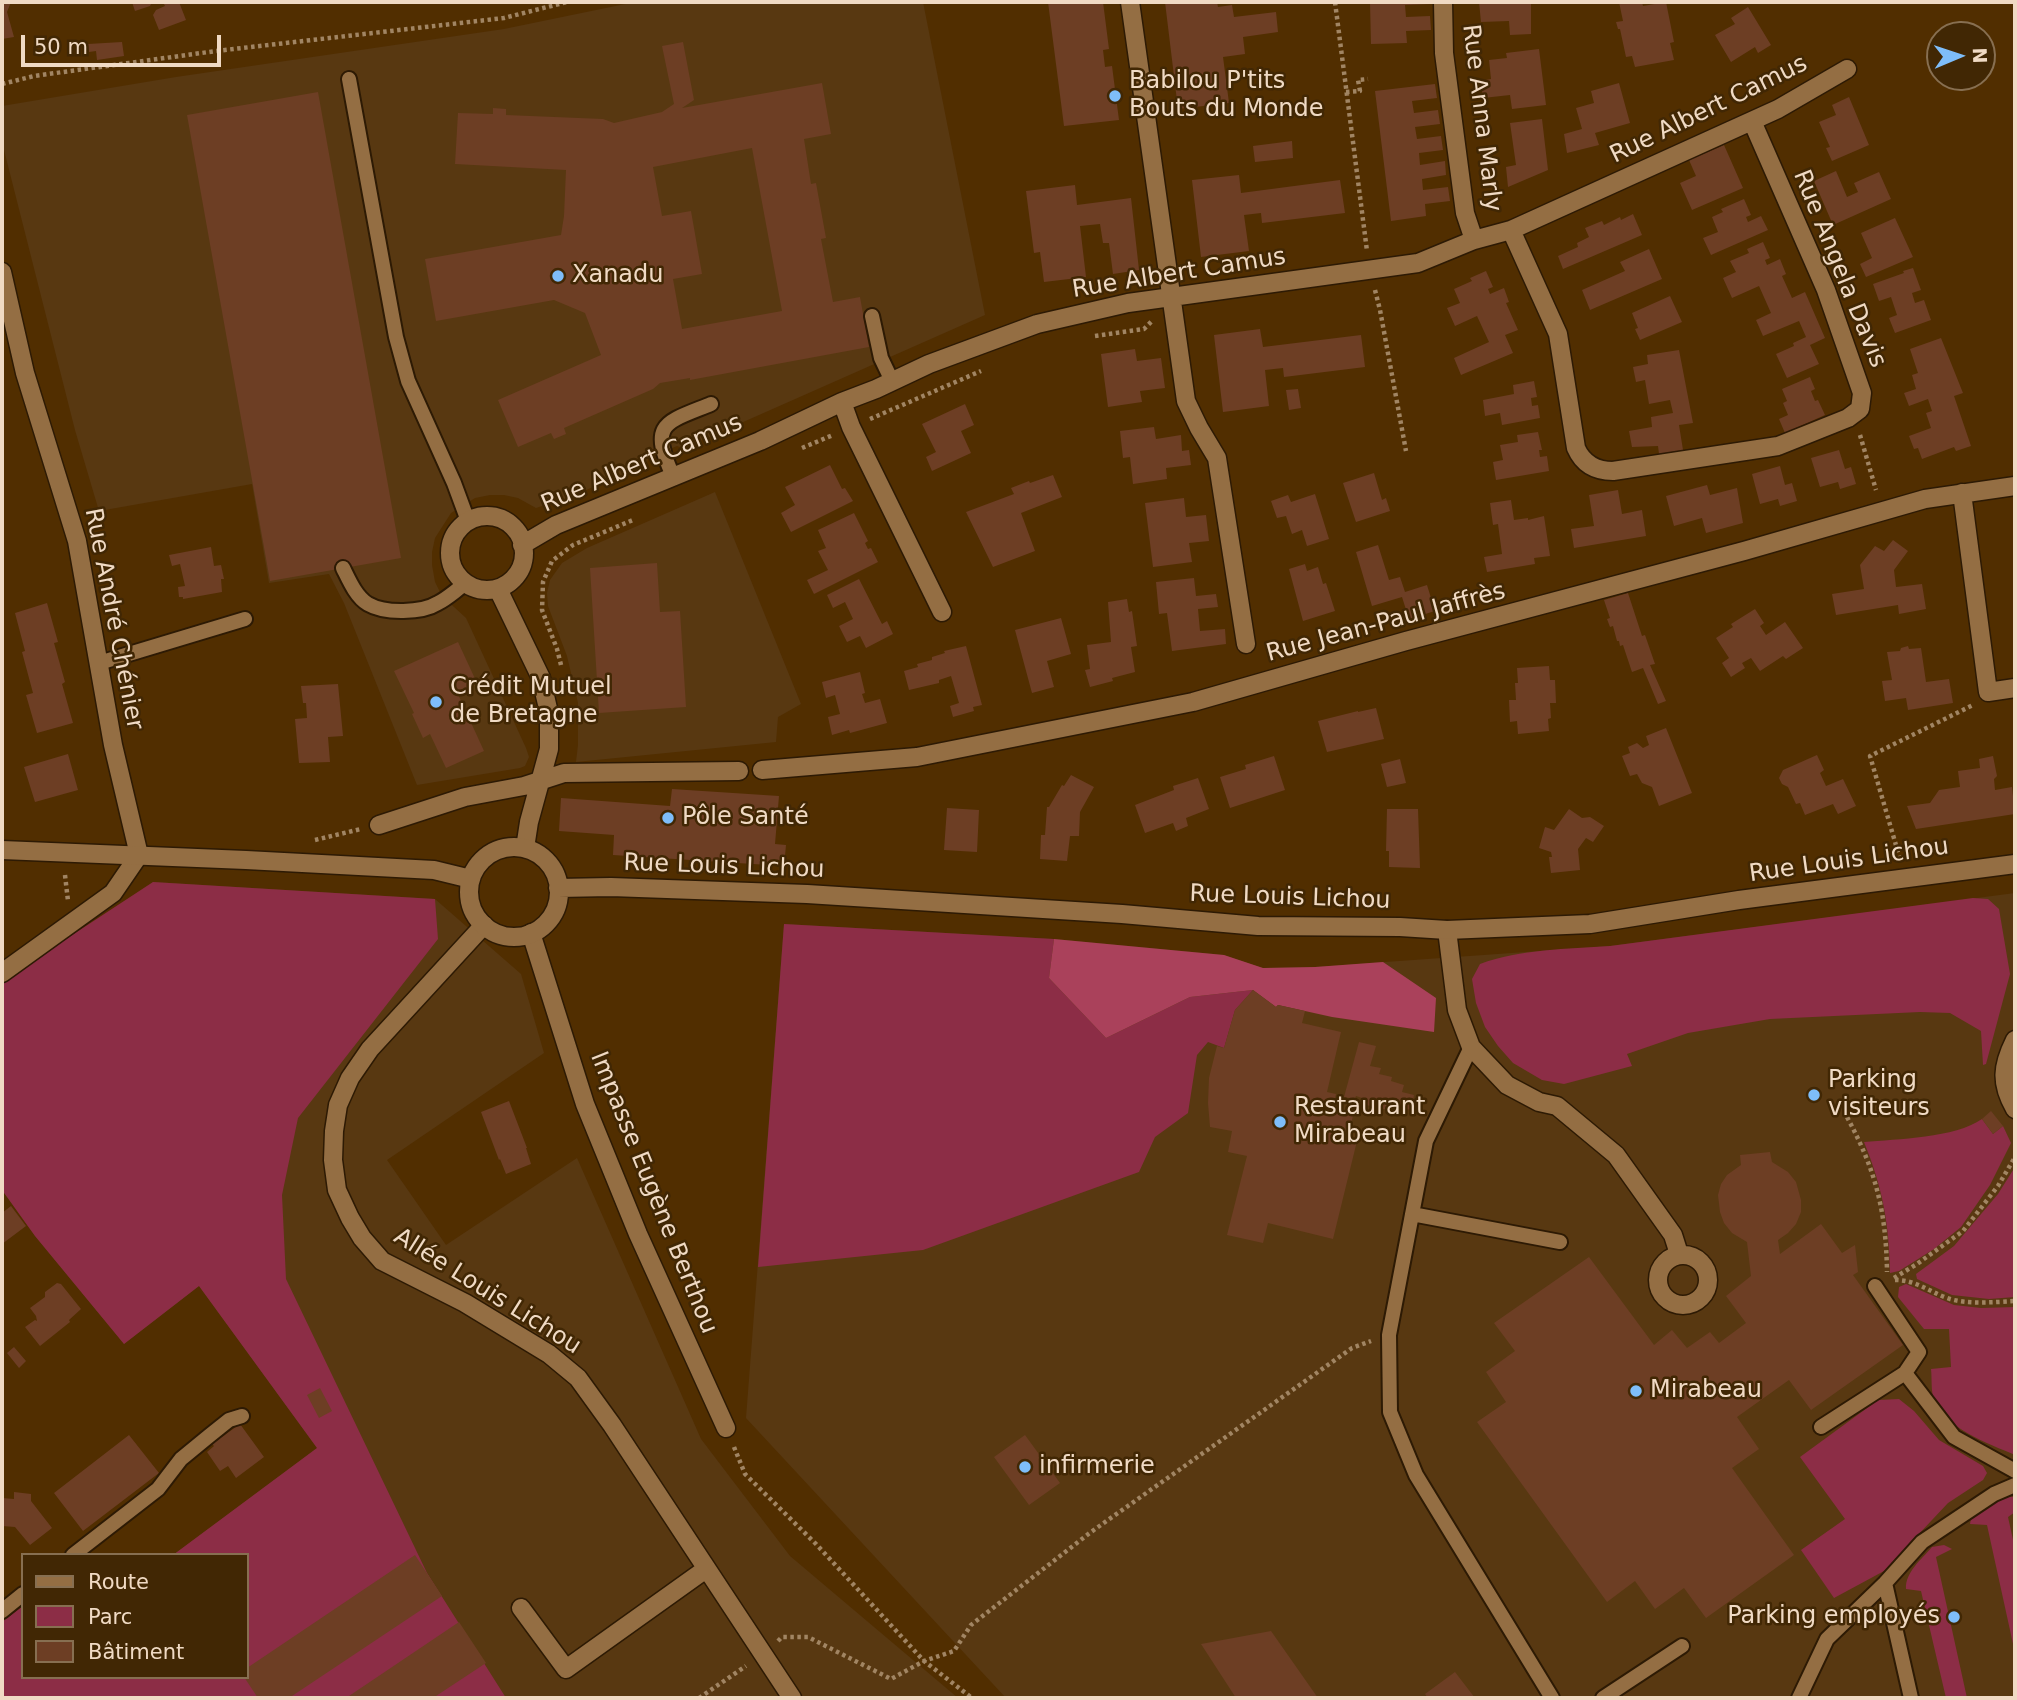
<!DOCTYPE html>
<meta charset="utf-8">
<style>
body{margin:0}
#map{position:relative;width:2017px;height:1700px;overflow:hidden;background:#512e00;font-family:"DejaVu Sans",sans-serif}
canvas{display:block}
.frame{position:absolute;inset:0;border:4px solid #f0dac4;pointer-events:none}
.legend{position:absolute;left:21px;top:1553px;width:228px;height:126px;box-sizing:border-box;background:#412704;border:2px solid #876f51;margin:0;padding:9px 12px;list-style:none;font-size:21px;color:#f0dac4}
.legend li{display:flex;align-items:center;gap:14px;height:35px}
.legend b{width:35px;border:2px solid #876f51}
.north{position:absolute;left:1926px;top:21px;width:70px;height:70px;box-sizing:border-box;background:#412704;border:2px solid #876f51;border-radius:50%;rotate:88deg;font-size:19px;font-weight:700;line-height:28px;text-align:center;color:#f0dac4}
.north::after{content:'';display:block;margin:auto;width:24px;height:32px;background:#7ebdf9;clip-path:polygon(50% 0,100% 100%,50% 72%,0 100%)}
.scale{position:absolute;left:21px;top:35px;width:200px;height:32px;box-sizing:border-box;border:4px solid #f0dac4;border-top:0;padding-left:9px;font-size:21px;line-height:24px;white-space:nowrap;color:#f0dac4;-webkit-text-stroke:5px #412704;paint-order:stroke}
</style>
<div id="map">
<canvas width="2017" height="1700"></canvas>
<div class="frame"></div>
<ul class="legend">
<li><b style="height:9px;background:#946e43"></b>Route</li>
<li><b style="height:19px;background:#8c2d46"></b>Parc</li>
<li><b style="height:19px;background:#6d3e24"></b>Bâtiment</li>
</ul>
<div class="north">N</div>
<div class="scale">50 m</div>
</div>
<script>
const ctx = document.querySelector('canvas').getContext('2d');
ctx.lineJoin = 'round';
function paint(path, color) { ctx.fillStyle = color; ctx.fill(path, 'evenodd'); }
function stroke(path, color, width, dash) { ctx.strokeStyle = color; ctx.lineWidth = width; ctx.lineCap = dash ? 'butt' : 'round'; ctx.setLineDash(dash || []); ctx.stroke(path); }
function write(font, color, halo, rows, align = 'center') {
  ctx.font = font + ' "DejaVu Sans",sans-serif'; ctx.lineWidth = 5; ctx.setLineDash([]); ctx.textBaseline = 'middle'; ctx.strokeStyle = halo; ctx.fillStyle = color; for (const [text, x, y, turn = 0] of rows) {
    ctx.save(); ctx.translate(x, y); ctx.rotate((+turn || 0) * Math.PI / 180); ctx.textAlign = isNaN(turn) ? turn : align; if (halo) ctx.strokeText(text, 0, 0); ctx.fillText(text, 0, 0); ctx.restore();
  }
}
paint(new Path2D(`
 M635,2H923L985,315L698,442L683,448L677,446L648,458L647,464L572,496L536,508L518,498L504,495H490L475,498L451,513L435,538L432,552V565L435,582L442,596L466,618L526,748L529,757L525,766L520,768L417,785L344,603L329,574L269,583L252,484L99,511L75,430L2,142V106L176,77L504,29Z
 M715,492L801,704L778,717L776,742L576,762L578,745V703L567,656L548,606L547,593L550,580L562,563L587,548Z
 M153,882L435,899L521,974L544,1053L387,1160L446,1245L577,1158L701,1439L790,1556L958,1698H2V1622L23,1606V1677H247V1555H173L317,1448L199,1286L124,1344L35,1236L2,1190Z
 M2015,893V1698H1006L746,1418L784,924L1054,939L1224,955L1263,968L1315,967L1610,946Z`), '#583811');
paint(new Path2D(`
 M153,882L435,899L438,939L298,1118L282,1195L286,1279L427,1573L506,1698H2V1622L23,1606V1677H247V1555H173L317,1448L199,1286L124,1344L35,1236L2,1190V981Z
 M1973,898L1988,899L1999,909L2010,974L1986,1064L1983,1065L1981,1031L1950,1013L1920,1012L1770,1019L1688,1033L1627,1054L1632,1066L1564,1084L1542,1080L1513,1063L1498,1046L1485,1027L1476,1003L1472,979L1480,964C1521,949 1567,949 1610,946Z
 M784,924L1054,939L1049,978L1106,1038L1190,997L1253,990L1235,1010L1224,1048L1208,1042L1197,1055L1188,1113L1155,1137L1139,1172L923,1250L758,1267Z
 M1982,1119L1993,1134L2003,1126L2011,1143L1990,1185L1961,1227L1934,1249L1899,1271L1890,1273C1889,1223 1883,1189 1864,1142C1897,1139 1955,1138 1982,1119Z
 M2015,1167V1297L1989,1299L1952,1295L1917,1279L1916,1274L1954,1246L1998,1194Z
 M1906,1284L1954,1305L1981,1308L2015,1307V1455C1990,1444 1940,1427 1933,1396C1931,1388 1932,1378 1931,1369L1951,1367L1949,1329H1924L1898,1297L1899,1287Z
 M1899,1399L1914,1411L1939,1440L1983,1466L1987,1473L1983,1480L1948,1503L1884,1571L1834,1598L1801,1550L1845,1519L1800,1457L1878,1400Z
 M1998,1496L2015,1497V1512L2008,1517L2015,1549V1653L1987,1525L1970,1524L1972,1514Z
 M1944,1545L1952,1549L1936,1557L1967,1698H1946L1921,1591L1906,1589C1905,1572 1922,1559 1932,1547Z`), '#8c2d46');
paint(new Path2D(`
 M1054,939L1224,955L1263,968L1315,967L1383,962L1436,998L1434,1032L1332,1017L1278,1005L1276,1007L1253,990L1190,997L1106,1038L1049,978Z`), '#aa415b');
paint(new Path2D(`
 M2,2H11L7,12L14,37L2,39Z
 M132,2H152L150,6L135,11Z
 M163,2H179L186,20L159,30L153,15L156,10L165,6Z
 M1048,2H1103L1109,49L1103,50L1105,67L1112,66L1119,120L1064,126Z
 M1165,2H1217L1218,7L1232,5L1234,17L1276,12L1278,32L1243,37L1245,54L1223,57L1229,103L1178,109Z
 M1370,2H1430V4L1405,5L1406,17L1430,16L1431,30L1406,31L1407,43L1371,44Z
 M1479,2H1531V34L1510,35L1509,21L1481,22Z
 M1619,2H1642L1643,6L1666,2L1674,42L1670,43L1674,60L1635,67L1632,56L1626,57L1620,29H1618L1616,22L1623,21Z
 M1748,7L1771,45L1758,53L1755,47L1731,62L1715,35L1735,24L1731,18Z
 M122,42L124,56L97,60L96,51L89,52L88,44Z
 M683,42L694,100L682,108L822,83L831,134L804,139L811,184L816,183L826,238L821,239L833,302L860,297L869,347L690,380V378L660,383L653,389L564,428L566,434L554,439L551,433L518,447L498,400L601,355L585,313L554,300L436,321L425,259L561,235L564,216L566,170L455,164L458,113L493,114V108L506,109V115L603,119L614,123L662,112L674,104L662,46ZM752,148L782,311L682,329L673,279L702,274L691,211L662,216L653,167Z
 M1539,49L1546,105L1512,109L1510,95L1483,98L1480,81L1491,79L1489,60L1507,58L1506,53Z
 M1619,83L1630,123L1595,133L1599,145L1567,153L1564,134L1582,129L1576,108L1594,103L1591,91Z
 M1435,84L1437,98L1412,101L1414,113L1438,110L1440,124L1415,127L1417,139L1441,136L1443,150L1419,153L1420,165L1445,161L1446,175L1422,179L1423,190L1448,187L1450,201L1425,204L1426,216L1391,221L1375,91Z
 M318,92L401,558L270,581L187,115Z
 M1849,97L1869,145L1832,161L1826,148L1830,147L1819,122L1836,115L1832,105Z
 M1542,119L1548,170L1508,187L1506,167L1516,165L1510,123Z
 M1292,141L1293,158L1255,162L1253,146Z
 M1724,145L1743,188L1692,210L1680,183L1696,176L1689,160Z
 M1836,171L1847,197L1858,192L1854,183L1879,172L1891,199L1833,225L1814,181Z
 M1239,175L1241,193L1340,180L1345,213L1262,223L1261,213L1244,215L1249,251L1201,257L1192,180Z
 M1075,185L1077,205L1131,198L1139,270L1113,274L1109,243H1103L1100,224L1080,226L1086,277L1044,282L1040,252L1034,253L1026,191Z
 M1744,199L1751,215L1746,217L1748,222L1761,216L1768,230L1711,255L1703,238L1718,232L1712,217L1723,212L1721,209Z
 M1633,214L1642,235L1563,269L1558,256L1578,247L1577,243L1589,237L1585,228L1602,221L1604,225L1620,217L1621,220Z
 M1895,218L1913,257L1866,277L1860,264L1872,258L1861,233Z
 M1763,242L1770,258L1765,260L1767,265L1780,259L1786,274L1782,276L1792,298L1805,292L1825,338L1810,345L1819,364L1787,378L1776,354L1794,346L1793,343L1806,337L1799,321L1763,336L1756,320L1771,313L1759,286L1732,298L1723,278L1736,272L1730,261L1749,253L1747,249Z
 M1649,249L1662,279L1590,310L1582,290L1625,271L1620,262Z
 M1913,268L1921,290L1912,293L1915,303L1924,300L1931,320L1895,333L1889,318L1897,315L1891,297L1879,301L1873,284L1904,273L1903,271Z
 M1486,271L1493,287L1488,289L1490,294L1504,288L1509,302L1506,303L1518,330L1505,335L1513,353L1461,375L1454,358L1489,342L1477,316L1455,326L1447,308L1460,303L1454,289L1472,281L1470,278Z
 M1670,296L1682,322L1640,340L1635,329L1638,328L1632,313Z
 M1260,329L1263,347L1361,335L1365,367L1284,377L1283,368L1265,370L1269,406L1223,412L1214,335Z
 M1941,338L1963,393L1954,396L1971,446L1956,451L1954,447L1922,459L1918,448L1914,449L1909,436L1931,428L1926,413L1932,411L1928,399L1909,406L1904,393L1916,389L1912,375L1918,373L1910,349Z
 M1135,349L1137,361L1161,358L1165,388L1140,391L1142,402L1108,407L1101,354Z
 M1679,350L1693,423L1679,425L1683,450L1659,454L1658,446L1632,447L1629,431L1652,427L1651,417L1673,413L1670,400L1649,404L1645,380L1636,382L1633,367L1648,364L1647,355Z
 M1810,377L1815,389L1811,391L1815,401L1818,400L1825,415L1785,433L1779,419L1788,415L1783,403L1787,401L1782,389Z
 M1534,381L1537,397L1531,398L1532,406L1538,405L1540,418L1502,425L1500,413L1485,416L1483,400L1514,394L1513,385Z
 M1298,389L1301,408L1289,410L1286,390Z
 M965,404L974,425L961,431L971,453L932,471L926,457L936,452L922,424Z
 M1154,427L1156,439L1181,435L1182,451L1189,450L1191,465L1166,468L1167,479L1133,484L1130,457L1123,458L1120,431Z
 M1538,432L1542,450H1539L1540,457L1547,456L1549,471L1496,480L1493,462L1503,460L1500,445L1518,442L1517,435Z
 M1839,450L1845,469L1851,467L1856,484L1840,489L1838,482L1820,487L1811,458Z
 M830,465L842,489L845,488L853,501L791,532L781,513L795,505L785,487Z
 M1780,466L1785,485L1792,483L1797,501L1780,506L1778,499L1760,504L1752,474Z
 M1374,473L1382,500L1386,498L1390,511L1356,522L1343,483Z
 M1053,475L1062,497L1021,513L1035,551L993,567L966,512L1014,494L1011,488L1029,481L1030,483Z
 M1707,485L1710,495L1737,488L1743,523L1706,533L1702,518L1674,526L1666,496Z
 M1618,490L1622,514L1642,510L1646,536L1574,548L1571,529L1594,526L1589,495Z
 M1315,494L1329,539L1307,546L1302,530L1292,534L1286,516L1277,518L1271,501L1288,495L1291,502Z
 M1184,498L1186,517L1206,515L1209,541L1189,543L1192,562L1153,567L1145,503Z
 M1511,500L1514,520L1528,518V520L1544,516L1550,556L1534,558L1535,564L1487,572L1484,557L1502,554L1498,524L1493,525L1490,503Z
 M854,513L868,541L865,543L868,549L871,548L878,562L814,594L807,580L828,570L818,551L826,548L818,530Z
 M1893,540L1908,551L1894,570L1896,587L1922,584L1926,609L1899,614L1898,605L1836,615L1832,594L1864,589L1860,565L1875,546L1884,551Z
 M1378,545L1389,580L1400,577L1405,592L1427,585L1435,611L1409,619L1402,597L1372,606L1356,552Z
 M211,547L214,566L221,565L224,579H221L222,592L183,599V597H179L178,587L185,586L180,564L172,566L169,555Z
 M657,563L660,612L680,611L686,707L599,713L590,568Z
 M1305,564L1307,571L1318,567L1323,584L1326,583L1335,611L1303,621L1289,569Z
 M1194,578L1196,596L1216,594L1218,607L1198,609L1200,631L1225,629L1226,644L1172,651L1167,613L1159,614L1156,582Z
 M859,579L882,624L887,621L893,634L866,648L860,636L847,642L839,626L853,619L845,602L833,608L827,595Z
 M1628,593L1642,636L1645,635L1655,664L1650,665L1666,701L1658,704L1643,668L1632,672L1623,645L1620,646L1619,641H1617L1613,626L1610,627L1607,619L1610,618L1604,600Z
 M1127,599L1129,612L1132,611L1137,646L1131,647L1135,672L1112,678L1113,681L1090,687L1085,670L1090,669L1087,645L1111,642L1108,602Z
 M47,603L58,642L54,643L65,682L62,684L73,723L37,733L26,695L33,693L22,652L25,651L15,613Z
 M1755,609L1764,623L1760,626L1766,635L1785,622L1803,648L1786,659L1783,656L1760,671L1751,658L1742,663L1745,668L1731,677L1722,663L1729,658L1716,638L1733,627L1731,624Z
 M1061,618L1071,654L1047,661L1054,687L1032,693L1015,630Z
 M458,642L477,683L457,692L484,751L446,768L430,734L423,738L412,714L414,713L394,671Z
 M966,646L982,705L973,707L974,711L953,717L950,706L959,703L951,676L939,680V683L909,690L904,671L918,667L917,664L932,660V657L945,653L944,651Z
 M1908,646L1909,649L1921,648L1926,682L1949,679L1953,703L1908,710L1906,698L1885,701L1882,681L1892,680L1887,652L1900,651L1901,648Z
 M1549,666L1550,680H1555L1556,703H1550L1551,718L1548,719L1549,731L1518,734L1517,721L1510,722L1509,700H1516L1515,683H1518L1517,668Z
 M860,672L865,693L862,694L865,703L880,699L887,723L850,733L849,730L832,735L828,717L840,714L835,695L826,698L822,682Z
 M338,684L343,736L328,737L330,762L299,763L295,719L307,718L306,703H303L301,686Z
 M1376,708L1384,739L1327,752L1318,721L1358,711V712Z
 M1666,728L1692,793L1659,806L1652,787L1642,783L1637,774L1630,776L1622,756L1630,753L1628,747L1637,743L1643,748L1649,745L1646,736Z
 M68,754L78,790L35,802L24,767Z
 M1817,755L1824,770L1820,773L1826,786L1843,779L1856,806L1838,814L1833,804L1805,815L1800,803L1796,804L1788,787L1782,784L1779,778L1783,770Z
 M1274,756L1285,790L1230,808L1220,777L1246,769L1245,765Z
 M1993,756L1997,776L1994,779L1995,790L2012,787L2015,814L1916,829L1907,806L1930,803L1939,790L1960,787L1958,771L1980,768L1979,759Z
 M1400,759L1406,783L1387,787L1381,764Z
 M1071,775L1094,787L1080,812L1079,836H1070L1067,861L1040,859L1041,835H1045L1047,807H1049L1062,785L1064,786Z
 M1198,778L1209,809L1186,818L1188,826L1176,831L1173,823L1145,833L1135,805L1174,790L1173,786Z
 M672,789L779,796L775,844L786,845L784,866L613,855L614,835L559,831L561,798L670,806Z
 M947,808L979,810L977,852L944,850Z
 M1387,809H1418L1420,868L1389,867V851H1386Z
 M1569,809L1582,818L1590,817L1604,826L1593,842L1586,838L1578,849L1580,870L1551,873L1549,857H1552L1551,852L1539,848L1545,827L1554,830Z
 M1253,990L1276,1007L1278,1005L1305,1011L1302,1023L1341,1032L1327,1092L1336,1094L1332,1111L1353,1116L1347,1139L1357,1141L1333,1239L1268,1223L1263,1243L1227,1235L1247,1156L1228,1152L1232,1131L1210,1127L1208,1103L1209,1078L1217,1046L1224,1048L1235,1010Z
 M1359,1042L1376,1046L1370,1066L1381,1068L1379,1074L1392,1077L1391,1081L1404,1085L1402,1092L1414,1095L1411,1110L1398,1107L1397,1112L1366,1105L1368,1100L1356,1096L1355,1099L1344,1097Z
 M509,1101L527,1148H526L531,1164L506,1174L500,1159L499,1160L481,1112Z
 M1991,1111L2003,1126L1993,1134L1982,1119Z
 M1770,1152L1772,1162L1788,1172L1796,1182L1801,1200V1212L1796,1224L1788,1233L1778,1240L1780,1254L1821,1224L1842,1253L1855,1245L1858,1272L1853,1275L1903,1345L1811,1410L1789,1380L1737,1417L1759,1449L1732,1468L1794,1555L1706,1618L1684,1588L1655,1609L1635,1581L1607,1602L1477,1422L1506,1402L1486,1372L1515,1351L1494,1323L1589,1257L1654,1345L1672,1330L1687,1348L1710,1332L1719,1343L1746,1323L1726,1296L1751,1276L1747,1242L1732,1233L1724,1223L1720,1212L1718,1195L1721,1184L1727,1175L1741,1165L1740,1155Z
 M11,1206L26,1226L2,1244V1213Z
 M57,1283L61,1284L81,1309L69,1320L70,1322L40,1346L25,1327L35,1320L37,1321L36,1316L30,1308L45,1297V1292Z
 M14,1347L26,1361L19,1368L7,1353Z
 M320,1388L332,1411L319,1418L307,1395Z
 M240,1424L264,1457L236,1478L228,1466L220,1471L207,1452L214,1446L212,1444Z
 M129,1435L159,1473L83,1531L54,1493Z
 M1025,1435L1060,1483L1029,1505L994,1457Z
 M14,1492L31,1494V1501L52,1528L30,1545L15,1527L2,1526V1498L14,1499Z
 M415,1555L442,1596L289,1698H258L244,1677H247V1668Z
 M459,1622L486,1663L433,1698H346Z
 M1271,1631L1318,1698H1236L1201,1644Z
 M1455,1672L1475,1698H1428L1425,1694Z`), '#6d3e24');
const service = new Path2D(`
 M349,79L396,337L408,381L454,483L468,521
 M872,316L881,358L892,381
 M673,476C649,423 664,423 711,404
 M343,568C349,580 356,597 368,604C385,614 422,613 438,603C448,598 456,590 465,584
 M99,663L245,619
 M1471,1047L1426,1141L1389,1335L1390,1412L1416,1475L1552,1698
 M1412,1214L1560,1242
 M1875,1286L1919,1352L1905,1373
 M1821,1427L1905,1373L1954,1437L2015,1471
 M73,1555L158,1489L181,1459L209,1436L229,1420L242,1416
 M1885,1583L1911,1698
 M2,1611L23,1594
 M1603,1698L1682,1646
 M1799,1698L1827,1639L1885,1583L1922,1542L1994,1494L2015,1485`);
const minor = new Path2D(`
 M1130,2L1186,401L1199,428L1217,458L1246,644
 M1443,2L1444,53L1465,213L1474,240
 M1511,230L1558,334L1576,448C1583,464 1596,471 1613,471L1778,446L1848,418L1860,409L1862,393L1826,290L1752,121
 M2,272L25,373L77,541L113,745L139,855L113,893L2,973
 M842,402L851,427L942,612
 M1962,493L1988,692L2015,688
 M450 553a37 37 0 1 1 74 0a37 37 0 1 1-74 0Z
 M522,545L556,525L760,441L842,402L876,389L929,364L1037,324L1128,303L1418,263L1474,240L1511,230L1778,109L1847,69
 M498,589L541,678L549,713V749L529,822L525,848
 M762,770L917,757L1193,702L1406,641L1744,551L1925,499L2015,486
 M379,825L465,797L524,786L564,773L739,771
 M484,925L370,1049L350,1078L338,1105L334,1131L333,1160L337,1190L350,1218L362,1238L382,1261L465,1303L549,1354L578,1378L612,1425L792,1698
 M1447,930L1457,1010L1471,1047L1507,1085L1539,1102L1557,1106L1616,1155L1673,1235L1679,1254
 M531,933L585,1104L638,1234L726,1428
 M2015,1040C2002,1066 2000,1083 2015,1109
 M1658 1280a25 25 0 1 1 50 0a25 25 0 1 1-50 0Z
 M521,1608L566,1669L706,1569`);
const secondary = new Path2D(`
 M469 892a45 45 0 1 1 90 0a45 45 0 1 1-90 0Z
 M2,850L246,860L434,870L471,879
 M558,888L611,887L807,894L1122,914L1258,926L1400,927L1447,930L1590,924L1739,900L2015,864`);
stroke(service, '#2d1a04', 18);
stroke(minor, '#2d1a04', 21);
stroke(secondary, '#2d1a04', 21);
stroke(new Path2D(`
 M1335,2L1367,251
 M2,84L34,76L216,51L504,18L567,2
 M1346,92L1360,91L1358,80L1368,79
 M1375,290L1380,310L1406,451
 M1095,336L1144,329L1152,321
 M870,419L981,371
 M1860,435L1876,490
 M802,448L833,435
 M561,665L557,649L542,610L543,582L552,561L573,545L633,520
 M315,840L361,829
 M1900,859L1870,756L1973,705
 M65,875L68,901
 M1847,1117C1876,1171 1886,1211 1887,1272
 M1894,1278L1917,1264L1963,1231L1998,1186L2015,1157
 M1895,1280C1916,1280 1928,1291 1947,1298C1966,1305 1995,1302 2015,1301
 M734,1447L745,1474L816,1544L924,1661L972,1698
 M778,1641L782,1637H808L891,1679L924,1661L954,1651L971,1625L1091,1532L1352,1348L1371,1341
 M699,1698L746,1666`), '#a18563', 4.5, [3.5, 3.5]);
stroke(service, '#946e43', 14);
stroke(minor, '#946e43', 18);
stroke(secondary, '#946e43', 18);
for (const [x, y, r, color] of [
 [1115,96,7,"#7ebdf9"],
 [558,276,7,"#7ebdf9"],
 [436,702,7,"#7ebdf9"],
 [668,818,7,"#7ebdf9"],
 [1814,1095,7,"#7ebdf9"],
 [1280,1122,7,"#7ebdf9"],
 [1636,1391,7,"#7ebdf9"],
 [1025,1467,7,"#7ebdf9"],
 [1954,1617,7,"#7ebdf9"]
]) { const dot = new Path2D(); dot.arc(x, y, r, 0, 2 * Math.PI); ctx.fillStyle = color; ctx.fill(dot); stroke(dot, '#412704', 2.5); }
write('24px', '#f0dac4', '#412704', [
 ["Babilou P'tits",1129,82],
 ["Bouts du Monde",1129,110],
 ["Xanadu",572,276],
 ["Crédit Mutuel",450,688],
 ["de Bretagne",450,716],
 ["Pôle Santé",682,818],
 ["Parking",1828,1081],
 ["visiteurs",1828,1109],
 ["Restaurant",1294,1108],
 ["Mirabeau",1294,1136],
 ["Mirabeau",1650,1391],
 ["infirmerie",1039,1467],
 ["Parking employés",1940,1617,"right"]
], 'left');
write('24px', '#f0dac4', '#412704', [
 ["Rue Albert Camus",1709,110,-26],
 ["Rue Anna Marly",1481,118,83],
 ["Rue Angela Davis",1839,269,68],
 ["Rue Albert Camus",1179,274,-9],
 ["Rue Albert Camus",642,464,-23],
 ["Rue André Chénier",113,619,79],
 ["Rue Jean-Paul Jaffrès",1386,623,-15],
 ["Rue Louis Lichou",1849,861,-8],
 ["Rue Louis Lichou",724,867,2],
 ["Rue Louis Lichou",1290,898,2],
 ["Impasse Eugène Berthou",653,1193,68],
 ["Allée Louis Lichou",487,1292,32]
]);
</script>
